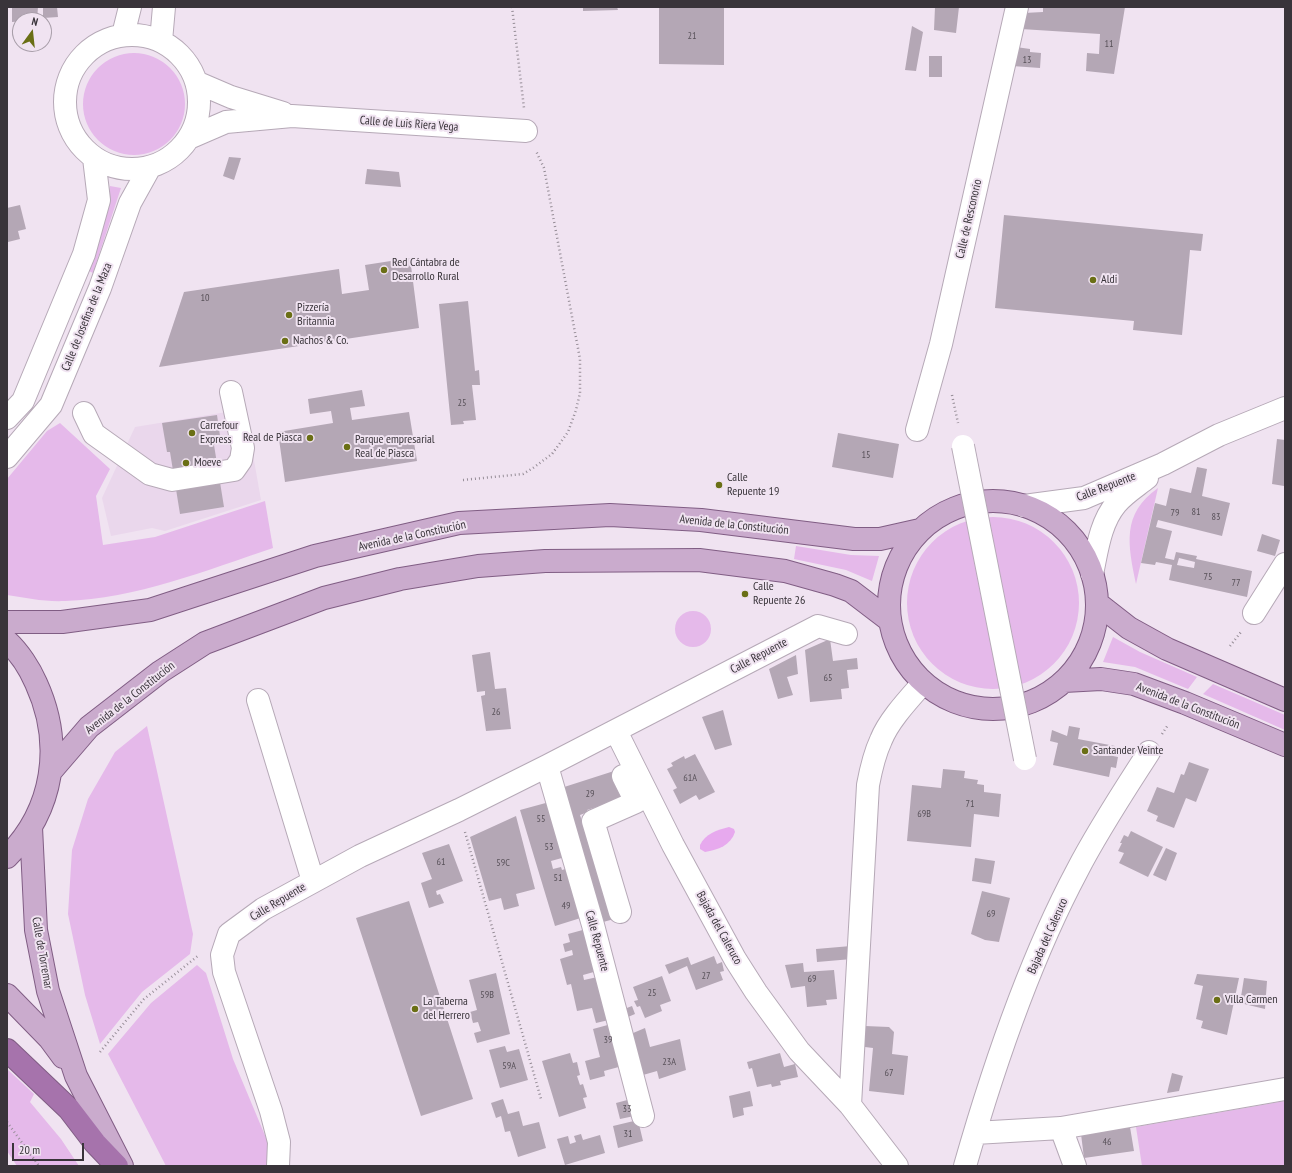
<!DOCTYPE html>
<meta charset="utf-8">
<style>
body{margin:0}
#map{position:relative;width:1292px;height:1173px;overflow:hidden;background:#f0e3f1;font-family:"PT Sans Narrow",sans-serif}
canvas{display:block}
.frame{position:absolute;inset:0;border:8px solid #39343a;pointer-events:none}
.north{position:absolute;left:12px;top:12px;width:40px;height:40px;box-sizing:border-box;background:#f0e3f1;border:1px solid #a79da8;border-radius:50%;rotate:15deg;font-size:11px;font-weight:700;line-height:16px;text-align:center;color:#39343a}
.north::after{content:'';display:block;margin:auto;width:14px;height:18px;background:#6a6f15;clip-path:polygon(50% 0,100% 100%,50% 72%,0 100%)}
.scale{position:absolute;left:12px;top:1143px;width:72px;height:18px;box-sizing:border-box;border:2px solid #39343a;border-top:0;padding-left:5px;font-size:12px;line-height:14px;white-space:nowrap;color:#39343a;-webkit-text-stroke:3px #f0e3f1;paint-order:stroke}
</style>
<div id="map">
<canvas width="1292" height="1173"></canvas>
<div class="frame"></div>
<div class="north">N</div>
<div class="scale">20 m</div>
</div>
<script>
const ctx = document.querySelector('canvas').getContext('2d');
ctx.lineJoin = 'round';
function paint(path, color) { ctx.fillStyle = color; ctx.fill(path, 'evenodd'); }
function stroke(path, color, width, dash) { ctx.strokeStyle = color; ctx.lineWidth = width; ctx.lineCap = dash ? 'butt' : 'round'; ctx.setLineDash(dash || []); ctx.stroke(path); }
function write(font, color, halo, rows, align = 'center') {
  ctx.font = font + ' "PT Sans Narrow",sans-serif'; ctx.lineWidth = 4; ctx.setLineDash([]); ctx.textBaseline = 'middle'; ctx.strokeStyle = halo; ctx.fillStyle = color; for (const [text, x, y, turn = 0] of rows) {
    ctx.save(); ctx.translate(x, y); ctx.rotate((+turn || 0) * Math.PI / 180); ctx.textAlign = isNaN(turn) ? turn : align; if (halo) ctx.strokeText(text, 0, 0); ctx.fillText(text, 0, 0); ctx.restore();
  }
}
paint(new Path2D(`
 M245,409L261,500L165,531L152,528L111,536L102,498L135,427Z`), '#ead7ec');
paint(new Path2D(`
 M83 104a51 51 0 1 1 102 0a51 51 0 1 1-102 0Z
 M110,186L121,188L93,273L89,271L108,201Z
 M60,423L110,469L96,496L103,545L155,537L265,501L273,548C207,570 135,599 65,601C45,602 26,598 7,595V479L47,431Z
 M1158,488L1136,584C1128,545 1121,514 1158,488Z
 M907 603a86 86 0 1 1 172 0a86 86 0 1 1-172 0Z
 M796,546L851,555L879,556L872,581L846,570L794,559Z
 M675 629a18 18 0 1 1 36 0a18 18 0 1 1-36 0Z
 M1113,637L1140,652L1197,677L1188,689L1135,667L1103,662Z
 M1213,684L1285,715V730L1203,694Z
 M147,726L193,934L190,954L142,992L100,1044L85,995L68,914L72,850L88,799L115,752Z
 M197,965L206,973L233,1059L269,1145L268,1166H166L108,1054L151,1003Z
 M7,1069L34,1094L30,1102L61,1139L79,1166H17L7,1151Z
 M1285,1101V1166H1142L1136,1127Z`), '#e5b9ea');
paint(new Path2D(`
 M729,827L734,829L735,832C731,845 718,850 705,852L700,849V845C705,834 717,830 729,827Z`), '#e7a9ee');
paint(new Path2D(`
 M12,7H38L37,20L12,22Z
 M43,7H57L58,17L43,18Z
 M583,7H617L618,10L583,11Z
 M659,7H724V65L659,64Z
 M935,7H959L956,33L934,30Z
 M1043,7H1125L1114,74L1086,71L1087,53L1099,54L1100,34L1021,29L1024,13L1043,12Z
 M912,26L923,32L916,71L905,70Z
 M1016,47L1030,49V52L1041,53L1040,68L1012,66Z
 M929,56H942V77H929Z
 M229,157L241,158L234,180L223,176Z
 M367,169L399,172L401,187L365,184Z
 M20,205L26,229L18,231L20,239L8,242L7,208Z
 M1004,215L1203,234L1201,251L1190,250L1182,335L1133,330L1134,321L995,308Z
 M410,258L419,328L159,367L184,292L339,269L342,294L369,290L365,265Z
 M468,301L475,371L479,370L480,385H472L476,420L463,421L464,424L451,425L439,304Z
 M362,390L365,406L350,408L352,420L409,412L417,461L285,482L278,432L333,423L331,411L310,414L308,399Z
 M217,415L221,443L214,445L224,507L180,514L170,452H167L162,423Z
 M838,433L899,444L893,478L832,467Z
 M1277,439L1285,440L1284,486L1272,484Z
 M1197,467L1207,469L1202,496L1230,503L1222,536L1158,520L1156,527L1172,531L1165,558L1174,560L1176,552L1197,556L1196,559L1252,571L1247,597L1169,580L1172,565L1156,562L1155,565L1141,563L1155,503L1166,506L1170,488L1191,493ZM1179,558L1195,562L1194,568L1177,565Z
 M1262,534L1280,540L1275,556L1257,551Z
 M830,639L833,661L857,658L858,669L847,670L849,688L841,689L842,699L810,702L805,650Z
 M490,652L495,689L506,688L511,729L486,731L481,696L485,695V691L477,692L472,655Z
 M796,655L798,674L787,677L793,695L778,699L769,669Z
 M723,710L732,745L715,750L702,717Z
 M1069,726L1080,728L1078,739L1115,746L1113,756L1118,757L1116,768L1111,767L1109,777L1053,765L1058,743L1050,741L1052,730L1067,736Z
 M695,754L715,792L699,800L696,795L680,804L673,790L677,788L667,769L673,766L671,763L684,756L685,759Z
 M1189,762L1209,769L1196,802L1186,798L1174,828L1156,821L1158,816L1147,811L1157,787L1174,793L1181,774L1184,775Z
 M943,769L965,771L964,778L978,780L977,784L984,785V792L1001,794L999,817L974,814L971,847L907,841L912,785L941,788Z
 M614,771L622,799L587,810L588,812L580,815L614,919L596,924L558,789Z
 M553,801L569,856L551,861L553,869L561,867L562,870L572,867L587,916L555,926L520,810Z
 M516,816L535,889L516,894L519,906L504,910L501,898L489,901L470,837Z
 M1131,831L1163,847L1148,877L1119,863L1124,853L1118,851L1122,843H1120L1124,835L1128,837Z
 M449,844L463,881L436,891L437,895L440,894L444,903L429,908L421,883L432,879L422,853Z
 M1166,848L1177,853L1166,881L1153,875Z
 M975,858L995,861L991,884L972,881Z
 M982,891L1010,898L999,942L985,940L971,934Z
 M409,901L473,1099L421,1116L356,918Z
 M590,928L601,970L583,975L584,980L602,976L613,1019L596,1023L592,1008L577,1011L571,984L567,985L560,959L573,955L572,950L565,952L563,944L570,942L568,934Z
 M851,946L852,959L817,962L816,949Z
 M714,956L717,964L722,962L724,971L720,972L723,980L696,990L687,966L669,974L665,965L688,957L691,965Z
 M803,963L804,972L834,970L837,999L826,1000L827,1005L807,1007L805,986L791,988L785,965Z
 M496,973L510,1034L477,1043L474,1033L481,1031L478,1022L473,1023L470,1012L477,1010L469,980Z
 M1197,974L1239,978L1227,1035L1201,1028L1203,1021L1196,1019L1203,986L1194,984Z
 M662,976L671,1001L660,1005L662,1011L645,1018L640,1006L637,1007L634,1001L638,1000L633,987Z
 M1244,978L1267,981L1265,1009L1240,1003Z
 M632,1006L635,1014L621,1020L619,1011Z
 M615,1023L626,1065L604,1071L605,1076L590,1080L585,1061L600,1057L593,1029Z
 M865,1026L889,1027L894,1032L892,1054L908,1056L904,1095L869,1091L873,1048L865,1047Z
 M645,1028L650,1047L680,1039L686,1070L659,1079L657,1071L643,1075L626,1036Z
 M505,1046L507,1052L519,1049L528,1080L500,1088L489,1050Z
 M570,1053L573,1063L577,1062L580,1075L577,1076L580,1085L583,1084L587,1097L583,1098L586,1108L559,1117L542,1061Z
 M780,1053L784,1067L795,1064L798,1077L780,1081L781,1085L772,1087L771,1084L757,1087L752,1068L749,1069L747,1062Z
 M1172,1073L1183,1076L1179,1091L1167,1093Z
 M750,1091L753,1106L743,1108L744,1115L733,1118L729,1096Z
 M635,1098L639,1115L620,1119L616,1103Z
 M503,1099L508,1114L519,1111L523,1126L539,1122L546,1148L518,1157L510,1131L505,1132L501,1116L496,1118L491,1103Z
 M638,1120L643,1141L618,1148L613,1126Z
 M1130,1127L1134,1151L1084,1158L1081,1134Z
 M581,1134L583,1140L600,1135L605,1153L565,1165L557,1139L568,1136L570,1144L576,1142L574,1136Z`), '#b4a7b5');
const minor = new Path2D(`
 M65 102a67 67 0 1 1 134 0a67 67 0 1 1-134 0Z
 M123,35L130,7
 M161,41L164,7
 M196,82L231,97L283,113
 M189,138L226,122L292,116L526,131
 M84,413L94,434L150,474L172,480L234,470L241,460L243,448L231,392
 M7,418L23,401L84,254L99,200L94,158
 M917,430L941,344L1017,7
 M7,457L51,405L100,288L130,203L150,167
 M1024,506L1084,498L1163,464L1219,435L1285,408
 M1092,574C1097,551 1100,523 1116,504C1124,494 1137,486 1147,478
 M1254,613L1285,564
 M258,700L313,881
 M616,731L673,845L735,959L756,992L799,1051L850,1105L897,1166
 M547,766L593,925L643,1116
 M620,912L593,821L636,802L623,776
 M850,1105L868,785C871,769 874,755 881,740C889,720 909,699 923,683
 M1061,1128L1075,1166
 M975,1133L1061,1128L1285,1089
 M278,1166L279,1142L271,1111L224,972L222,955L229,934L263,909L360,856L459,810L547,766L818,626L846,634
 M965,1166C993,1068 1029,961 1077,871C1098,830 1124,791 1149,752`);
const major = new Path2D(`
 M889 605a104 104 0 1 1 208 0a104 104 0 1 1-208 0Z
 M1097,603L1129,628L1167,649L1285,700
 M7,622H62L150,610L315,556L459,523L610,515L701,520L854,539H880L920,530
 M7,641C19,652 30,669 36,683C64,744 54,810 7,857
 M1064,681L1101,679L1134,684L1185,703L1285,745
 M52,770L89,727L160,672L205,643L324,598L400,579L478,566L545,561L699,560L785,571L835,585L851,591L889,620
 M31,827L36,930L48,991L76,1076L122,1166
 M7,995L49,1038L63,1057`);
const highway = new Path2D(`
 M7,1050L69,1109L95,1143L117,1166`);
stroke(minor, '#b6a9b7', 24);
stroke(major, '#805d84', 24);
stroke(highway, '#805d84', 24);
stroke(new Path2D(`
 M512,7L524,108
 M952,395L958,423
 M463,480L523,474L533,468L552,454L568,432L576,410L580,393V359L544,168L536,151
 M1230,646L1241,632
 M1162,734L1168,725
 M465,832L541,1099
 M100,1052L144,999L199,955
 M7,1122L39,1166`), '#968d97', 2.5, [1, 3]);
stroke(minor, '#fff', 22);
stroke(major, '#caabcd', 22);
stroke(highway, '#a673ac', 22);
const minorBridge = new Path2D(`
 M963,446L1025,759`);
stroke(minorBridge, '#b6a9b7', 24, []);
stroke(minorBridge, '#fff', 22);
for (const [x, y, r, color] of [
 [384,270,4,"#6a6f15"],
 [1093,280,4,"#6a6f15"],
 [289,315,4,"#6a6f15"],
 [285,341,4,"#6a6f15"],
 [192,433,4,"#6a6f15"],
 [310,438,4,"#6a6f15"],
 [347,447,4,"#6a6f15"],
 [186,463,4,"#6a6f15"],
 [719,485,4,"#6a6f15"],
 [745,594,4,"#6a6f15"],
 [1085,751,4,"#6a6f15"],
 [1217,1000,4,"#6a6f15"],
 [415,1009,4,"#6a6f15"]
]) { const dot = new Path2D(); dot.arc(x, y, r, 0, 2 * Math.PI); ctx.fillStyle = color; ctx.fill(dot); stroke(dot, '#f0e3f1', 1.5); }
write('10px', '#585159', null, [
 ["21",692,36],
 ["11",1109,44],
 ["13",1027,60],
 ["10",205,298],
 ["25",462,403],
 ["15",866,455],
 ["81",1196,512],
 ["79",1175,513],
 ["83",1216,517],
 ["75",1208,577],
 ["77",1236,583],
 ["65",828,678],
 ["26",496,712],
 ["61A",690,778],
 ["29",590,794],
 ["71",970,804],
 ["69B",924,814],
 ["55",541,819],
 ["53",549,847],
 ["61",441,862],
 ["59C",503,863],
 ["51",558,878],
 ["49",566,906],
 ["69",991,914],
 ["27",706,976],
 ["69",812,979],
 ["25",652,993],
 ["59B",487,995],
 ["39",608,1040],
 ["23A",669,1062],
 ["59A",509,1066],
 ["67",889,1073],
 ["33",627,1109],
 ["31",628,1134],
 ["46",1107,1142]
]);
write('12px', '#39343a', '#f0e3f1', [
 ["Calle de Luis Riera Vega",409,124,4],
 ["Calle de Resconorio",969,219,-77],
 ["Calle de Josefina de la Maza",87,317,-68],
 ["Calle Repuente",1106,487,-21],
 ["Avenida de la Constitución",734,525,6],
 ["Avenida de la Constitución",412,536,-12],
 ["Calle Repuente",759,656,-28],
 ["Avenida de la Constitución",130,698,-38],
 ["Avenida de la Constitución",1188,706,21],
 ["Calle Repuente",278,902,-31],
 ["Bajada del Caleruco",719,928,61],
 ["Bajada del Caleruco",1048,936,-66],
 ["Calle Repuente",597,941,75],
 ["Calle de Torremar",42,953,80]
]);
write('12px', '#39343a', '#f0e3f1', [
 ["Red Cántabra de",392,263],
 ["Desarrollo Rural",392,277],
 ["Aldi",1101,280],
 ["Pizzería",297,308],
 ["Britannia",297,322],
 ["Nachos & Co.",293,341],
 ["Carrefour",200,426],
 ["Express",200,440],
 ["Real de Piasca",302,438,"right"],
 ["Parque empresarial",355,440],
 ["Real de Piasca",355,454],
 ["Moeve",194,463],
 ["Calle",727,478],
 ["Repuente 19",727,492],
 ["Calle",753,587],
 ["Repuente 26",753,601],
 ["Santander Veinte",1093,751],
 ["Villa Carmen",1225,1000],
 ["La Taberna",423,1002],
 ["del Herrero",423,1016]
], 'left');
</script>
